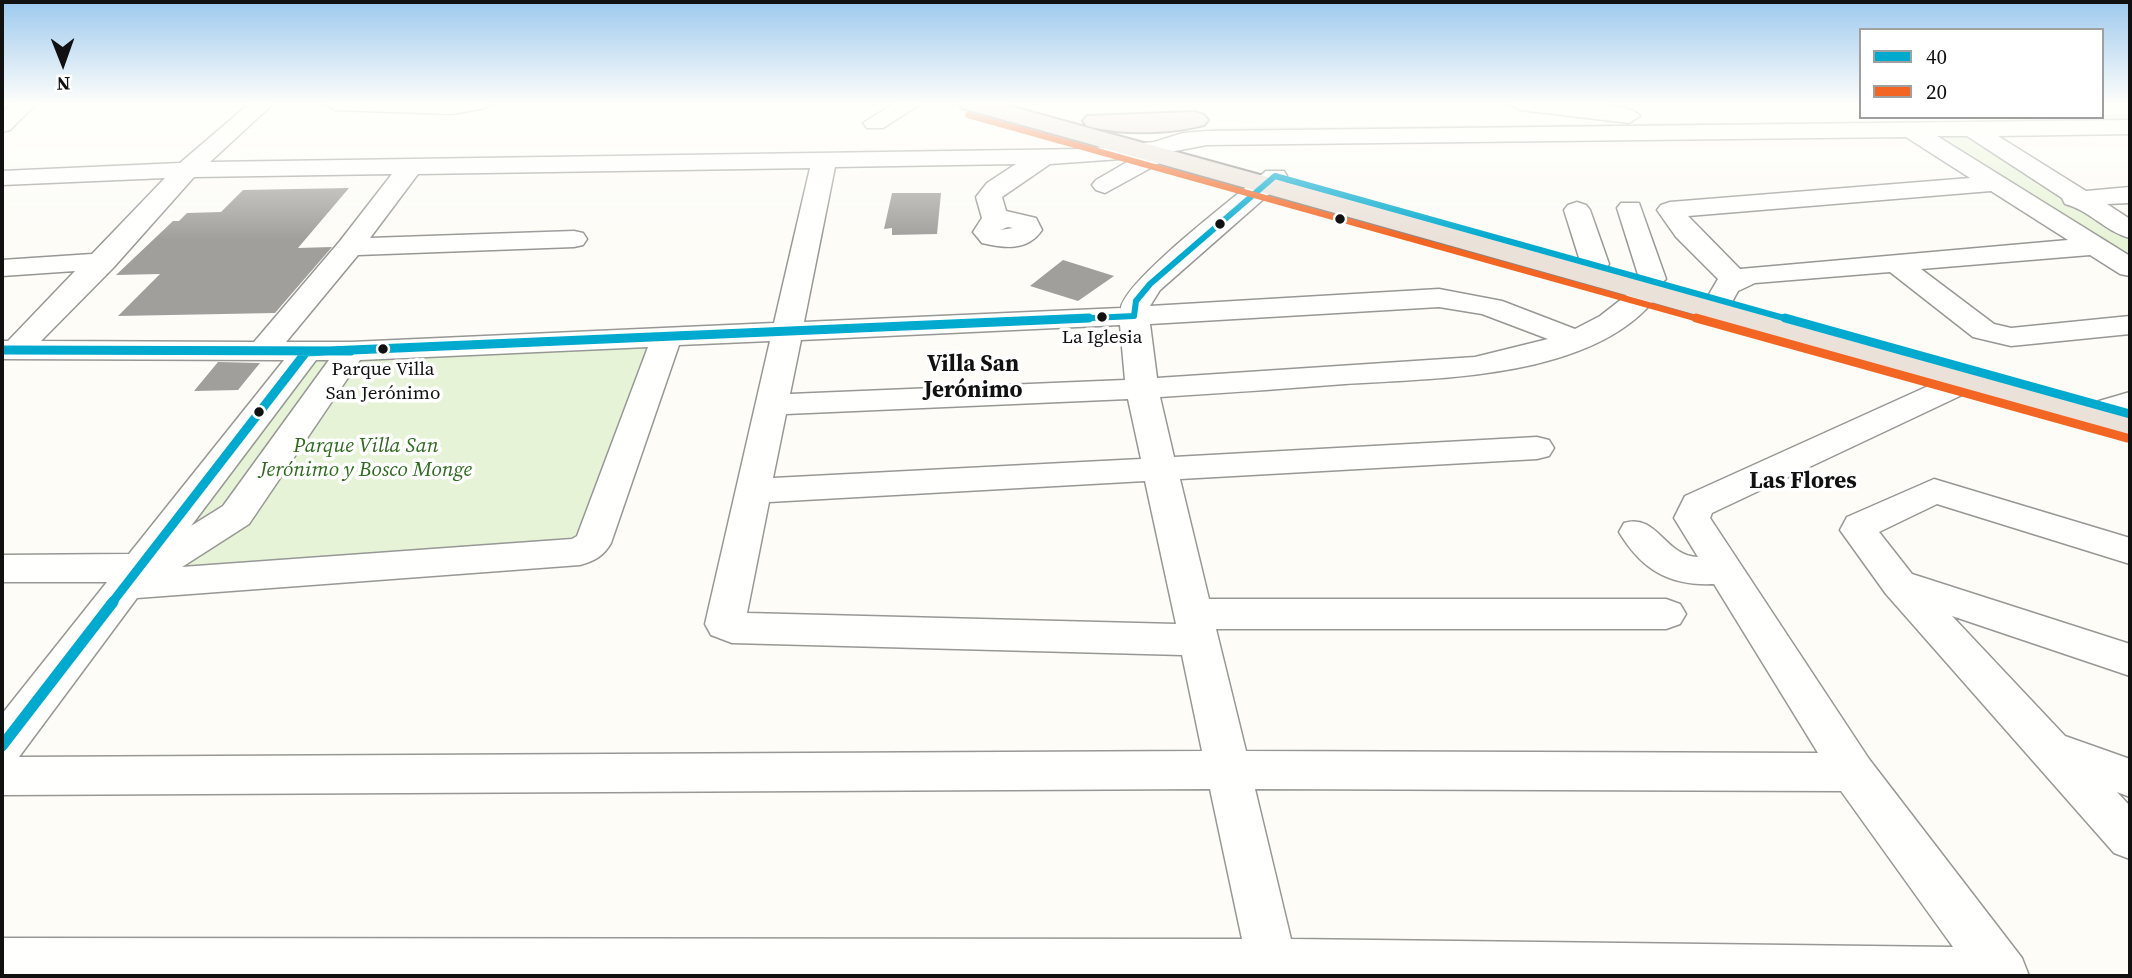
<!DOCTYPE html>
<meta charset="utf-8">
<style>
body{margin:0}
#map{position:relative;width:2132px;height:978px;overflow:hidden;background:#fdfcf7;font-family:"Source Serif 4",serif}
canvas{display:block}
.frame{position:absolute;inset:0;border:4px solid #111;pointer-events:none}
.legend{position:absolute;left:1859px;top:28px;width:245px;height:91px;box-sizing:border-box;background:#fff;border:2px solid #a0a0a0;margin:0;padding:9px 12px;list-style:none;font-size:21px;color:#111}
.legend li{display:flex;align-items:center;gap:14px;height:35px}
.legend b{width:35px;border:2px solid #a0a0a0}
.north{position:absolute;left:28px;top:28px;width:70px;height:70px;-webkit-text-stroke:5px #fff;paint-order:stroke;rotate:179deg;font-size:19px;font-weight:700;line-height:28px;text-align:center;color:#111}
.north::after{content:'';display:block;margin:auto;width:24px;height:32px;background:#111;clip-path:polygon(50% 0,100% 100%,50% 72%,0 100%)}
</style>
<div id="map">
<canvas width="2132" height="978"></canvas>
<div class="frame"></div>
<ul class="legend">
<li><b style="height:9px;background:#00a9ce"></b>40</li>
<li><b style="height:9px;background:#f26522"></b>20</li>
</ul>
<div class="north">N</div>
</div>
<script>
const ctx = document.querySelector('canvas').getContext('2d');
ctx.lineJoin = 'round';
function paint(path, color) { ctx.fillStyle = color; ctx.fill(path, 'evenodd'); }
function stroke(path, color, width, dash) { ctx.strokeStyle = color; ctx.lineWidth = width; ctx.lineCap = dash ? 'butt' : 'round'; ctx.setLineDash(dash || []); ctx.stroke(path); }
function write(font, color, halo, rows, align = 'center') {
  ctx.font = font + ' "Source Serif 4",serif'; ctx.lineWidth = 7; ctx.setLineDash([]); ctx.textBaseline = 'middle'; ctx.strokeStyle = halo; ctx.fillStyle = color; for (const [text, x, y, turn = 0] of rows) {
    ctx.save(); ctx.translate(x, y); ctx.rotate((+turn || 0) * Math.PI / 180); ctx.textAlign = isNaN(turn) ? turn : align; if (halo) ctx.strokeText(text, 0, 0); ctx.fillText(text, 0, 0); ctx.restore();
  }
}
paint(new Path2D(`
 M2130,114V123L1989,125L1978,117Z
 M1890,121L1899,128L1214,134L1213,128Z
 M1973,135L2130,235V259L1939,136Z
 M667,337L593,543L128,585L306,352Z`), '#e7f3d7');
paint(new Path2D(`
 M349,188L298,248L332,247L275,313L118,316L160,274L116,275L173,221H179L187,213L221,212L243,190Z
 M892,193H941L937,234L892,235V228L884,229Z
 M1063,260L1114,276L1078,301L1030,286Z
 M218,362L260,363L238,390L194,391Z`), '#a19f9c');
const minor = new Path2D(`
 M13,103H37L10,130L2,132V113Z
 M250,103H274L210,162L1084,149L1154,142L1183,133L1207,131L2130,120V134L1998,136L2086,191L2130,187V203L2107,204L2130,219V238C2106,232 2089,210 2065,204L2062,198L1967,136H1937L2130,256V276L2120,274L2090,255L1921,269L1994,324L2011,328L2130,316V334L2011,346L1973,337L1890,272L1755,283L1738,291L1732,302L1722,305L1712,302L1708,296L1718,279L1676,237L1657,210L1661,205L1670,202L1970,178L1906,137L1207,145L1170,152L1167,159L1105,193L1096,190L1092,185L1096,180L1134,158L1050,164L1002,197L1006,211L1036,218L1042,230C1027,252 1004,248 982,243L973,232L982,218L976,197L987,183L1016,164L835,167L804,322L1121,308C1125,280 1240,193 1266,171H1284L1287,176L1284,181L1160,290L1150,306L1439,289L1502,301L1575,329L1600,316L1641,284L1617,208L1621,203H1639L1666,279L1658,286L1661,291C1601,379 1440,378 1345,384C1283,389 1222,393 1160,397L1174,457L1537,437L1549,440L1554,448L1549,456L1537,459L1180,479L1209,599H1666L1680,604L1686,614L1680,624L1666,629H1216L1246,751L1818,753L1714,584C1669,586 1642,570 1619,532L1624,523C1658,513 1664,556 1698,557L1674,518L1685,496L1957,373L1968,371L1979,373L1984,380L1979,387L1712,513L1710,518L1869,759L2022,958L2029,976H2V938L1242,939L1210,789L2,795V714L107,582H2V555L129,554L284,360L2,359V341H8L75,271L2,276V260L92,254L165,178L2,185V171L180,163ZM810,168L774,323L351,342H286L358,255L574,247L583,245L587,239L583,233L574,231L370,238L418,174ZM392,174L340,241L254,342L41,341L114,267L194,177ZM1991,191L2068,240L1740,269L1688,216ZM1008,227L1013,228L1000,230ZM1439,307L1482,314L1548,339L1475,357L1157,378L1150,324ZM1120,325L1125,380L790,394L801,340ZM770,341L705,624L711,635L732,643L1182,655L1202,751L19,757L137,598L580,565C594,561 604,556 611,543L679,345ZM648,347L577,536L572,539L182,567L249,524L360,360ZM316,360H329L223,506L191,526ZM1128,399L1141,459L773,478L786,414ZM1145,481L1176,624L747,613L769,502ZM1255,789L1841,791L1953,947L1291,939Z
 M324,103H489L486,108L452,114L335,110Z
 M895,103H922L883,128H867L863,123Z
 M1509,103C1531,102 1629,99 1640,116L1629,123L1520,110Z
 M1577,202L1586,205L1590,210L1609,264L1605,270H1585L1581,264L1564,210L1568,205Z
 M2130,392V412L2110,418L2099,415L2094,408L2099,401Z
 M1934,479L2130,538V564L1937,504L1879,532L1912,574L2130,644V676L1952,616L2065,736L2130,759V797L2117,792L2130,806V859L2114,853L1886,594L1840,530L1847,517Z`);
const highway = new Path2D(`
 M959,103H998L2130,414V437L962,108Z
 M1195,112L1204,115L1208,120L1204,125C1169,134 1122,135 1087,126L1083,121L1087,116Z`);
stroke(minor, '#979795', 3);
stroke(highway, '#858482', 4);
paint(minor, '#fffffe');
paint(highway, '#eae1d8');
stroke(new Path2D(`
 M1134,316L1136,301L1150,284L1275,176L1791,320
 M1049,320L1134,316`), '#00a9ce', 6);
stroke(new Path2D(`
 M1785,318L2130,414
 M2,350L351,351
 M111,604L306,352L1089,318`), '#00a9ce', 9);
stroke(new Path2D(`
 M2,746L113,602`), '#00a9ce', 11);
stroke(new Path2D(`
 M968,115L1702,320`), '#f26522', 6);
stroke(new Path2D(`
 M1696,318L2127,438`), '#f26522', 9);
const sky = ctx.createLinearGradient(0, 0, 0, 240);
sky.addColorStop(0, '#9dc9ee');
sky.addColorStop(0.43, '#fefefb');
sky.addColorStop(1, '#fefefb00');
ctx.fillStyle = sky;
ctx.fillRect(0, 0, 2132, 240);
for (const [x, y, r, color] of [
 [1340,219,6,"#111"],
 [1220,224,6,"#111"],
 [1102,317,6,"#111"],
 [383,349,6,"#111"],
 [259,412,6,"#111"]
]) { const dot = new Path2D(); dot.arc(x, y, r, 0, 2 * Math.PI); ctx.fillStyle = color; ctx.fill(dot); stroke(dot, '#fff', 2.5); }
write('19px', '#111', '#fff', [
 ["La Iglesia",1102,338],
 ["Parque Villa",383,370],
 ["San Jerónimo",383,394]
]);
write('italic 21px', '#2f6b1f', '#fff', [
 ["Parque Villa San",366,447],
 ["Jerónimo y Bosco Monge",366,471]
]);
write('bold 23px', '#111', '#fff', [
 ["Villa San",973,365],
 ["Jerónimo",973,391],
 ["Las Flores",1803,482]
]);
</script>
